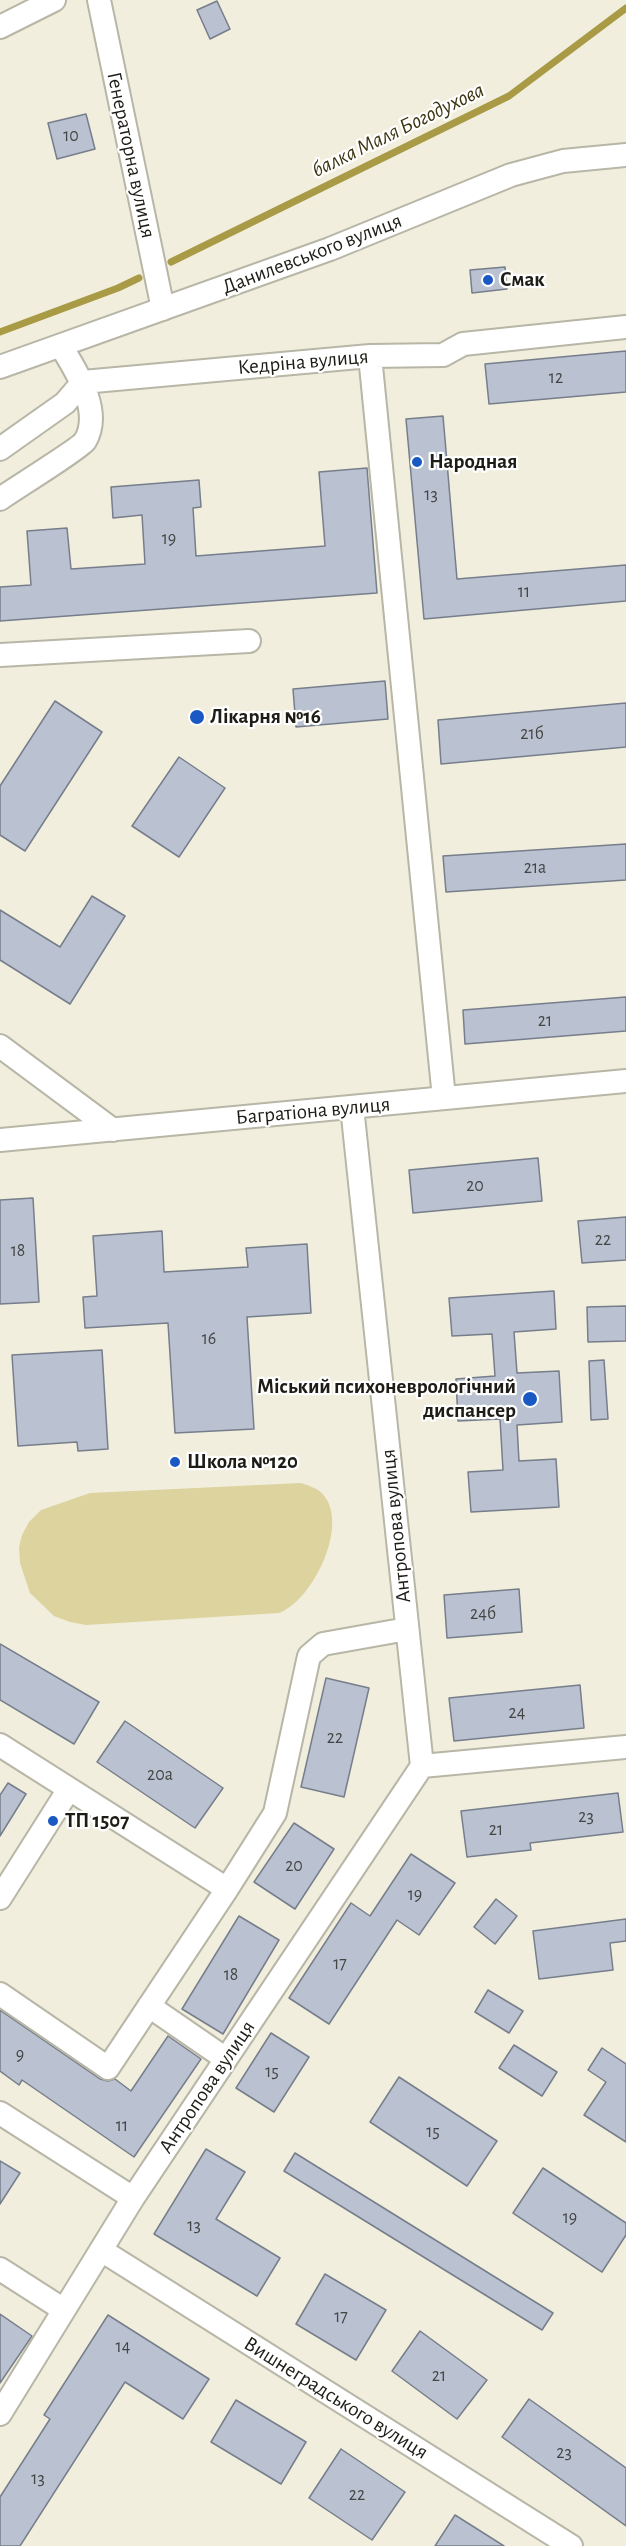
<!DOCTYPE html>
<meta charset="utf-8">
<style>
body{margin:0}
canvas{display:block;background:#f1eedd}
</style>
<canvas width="626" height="2546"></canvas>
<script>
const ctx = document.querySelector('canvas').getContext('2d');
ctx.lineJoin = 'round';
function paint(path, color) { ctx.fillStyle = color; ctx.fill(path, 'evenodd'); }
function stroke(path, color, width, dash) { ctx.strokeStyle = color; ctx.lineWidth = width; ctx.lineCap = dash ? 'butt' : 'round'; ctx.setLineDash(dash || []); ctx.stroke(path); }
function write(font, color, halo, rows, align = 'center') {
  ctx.font = font + ' "Alegreya Sans",sans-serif'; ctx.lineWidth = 4.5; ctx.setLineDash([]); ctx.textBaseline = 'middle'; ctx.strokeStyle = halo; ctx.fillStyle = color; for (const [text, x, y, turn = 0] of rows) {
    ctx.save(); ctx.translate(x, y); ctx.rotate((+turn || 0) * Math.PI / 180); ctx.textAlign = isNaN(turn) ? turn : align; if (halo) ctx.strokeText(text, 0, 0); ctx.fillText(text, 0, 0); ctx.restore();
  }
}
paint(new Path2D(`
 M301,1483C310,1486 320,1489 325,1497C348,1528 312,1601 279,1613L86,1625L70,1622L54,1616L30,1593L20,1563L19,1547L22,1535L29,1522L41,1510L90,1493Z`), '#dcd39f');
stroke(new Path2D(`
 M171,262L509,96L626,8
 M0,332L118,288L139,278`), '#a99a45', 7);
const building = new Path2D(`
 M217,1L230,29L210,39L197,10Z
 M86,114L95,149L57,159L48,123Z
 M505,267L507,289L472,293L470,270Z
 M626,351V392L489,404L485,364Z
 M443,416L457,579L626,565V601L424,619L406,419Z
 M367,468L377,593L0,621V587L31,585L27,531L67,528L71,569L145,564L142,515L113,518L111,487L199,480L201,507L193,508L196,556L325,546L319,472Z
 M385,681L388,719L296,727L293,689Z
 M55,701L102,732L25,851L0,835V786Z
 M626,703V747L441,764L438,720Z
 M179,757L225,788L179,857L132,826Z
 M626,844V880L446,892L443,856Z
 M92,896L125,916L70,1004L0,960V910L60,947Z
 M626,997V1031L465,1044L463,1010Z
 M538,1158L542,1201L413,1213L409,1170Z
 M33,1198L39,1302L0,1304V1200Z
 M626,1217V1260L582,1263L578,1221Z
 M162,1231L164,1272L248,1267L246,1248L307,1244L311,1313L247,1317L254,1429L175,1433L168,1323L85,1328L83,1297L97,1296L93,1236Z
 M554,1291L556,1329L514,1332L517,1373L559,1371L562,1422L517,1425L519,1461L556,1459L559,1507L471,1512L468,1472L503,1470L500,1419L458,1421L456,1379L495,1376L492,1334L452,1336L449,1298Z
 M626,1306V1341L588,1342L587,1307Z
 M102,1350L108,1449L78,1451L77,1442L18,1446L12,1355Z
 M604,1360L608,1419L591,1420L589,1361Z
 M519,1589L522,1632L447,1638L444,1595Z
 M0,1644L99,1702L74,1744L0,1700Z
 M326,1678L369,1688L344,1797L301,1787Z
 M580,1685L584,1728L454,1741L449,1698Z
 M125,1721L223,1788L195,1828L97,1762Z
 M8,1783L26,1794L0,1836V1795Z
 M618,1793L623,1832L530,1843L531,1850L467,1857L461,1811Z
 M294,1823L334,1849L295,1909L254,1882Z
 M411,1854L455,1883L419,1935L397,1920L329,2024L289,1998L351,1903L370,1916Z
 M496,1899L517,1916L495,1944L474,1927Z
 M239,1916L279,1940L223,2034L182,2009Z
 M626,1919V1941L610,1943L613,1970L539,1979L533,1931Z
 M488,1990L523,2011L509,2033L475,2012Z
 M0,2010L100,2079L108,2081L115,2079L131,2091L168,2036L201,2059L134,2157L22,2080L19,2085L0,2071Z
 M271,2033L309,2057L274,2112L236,2088Z
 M514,2045L557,2072L542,2096L499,2068Z
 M602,2048L626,2064V2142L584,2115L606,2082L588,2070Z
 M399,2077L497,2141L467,2186L370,2122Z
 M206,2149L245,2172L216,2219L280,2258L257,2296L154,2234Z
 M295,2153L553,2313L542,2330L284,2171Z
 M0,2161L20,2173L0,2204Z
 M543,2168L626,2223V2235L602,2272L513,2213Z
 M325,2274L386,2310L356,2360L296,2324Z
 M0,2314L32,2336L0,2383Z
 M108,2315L209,2379L183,2419L125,2382L20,2546H0V2497L50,2419L44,2415Z
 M420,2331L487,2380L457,2419L392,2371Z
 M529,2399L626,2468V2526L502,2437Z
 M236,2400L306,2442L281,2484L211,2442Z
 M341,2449L405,2492L372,2540L309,2498Z
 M455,2515L504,2546H435Z`);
paint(building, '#bac2d1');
stroke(building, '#767e8b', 1.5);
const minor = new Path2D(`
 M99,0L163,309
 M0,27L54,0
 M370,356L444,1098
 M0,367L330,249L511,175L563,161L626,155
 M0,449L65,403L83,382L370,356L443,355L463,344L626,327
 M0,499C14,489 79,449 85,441C103,411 76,371 61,346
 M0,655L249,641
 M0,1046L113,1130
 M352,1107L422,1766
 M0,1140L626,1081
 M0,1745L227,1889L108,2068L0,1994
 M227,1889L275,1813L309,1656L323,1644L407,1629
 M0,1898L69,1789
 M149,2006L226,2059
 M0,2113L133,2198
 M101,2250L571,2546
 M0,2269L64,2310
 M0,2414L133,2198L422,1766L626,1747`);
stroke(minor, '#b8b6a6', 26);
stroke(minor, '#fff', 22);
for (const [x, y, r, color] of [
 [488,280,6,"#1a58c4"],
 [417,462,6,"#1a58c4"],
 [197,717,8,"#1a58c4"],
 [530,1399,8,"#1a58c4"],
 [175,1462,6,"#1a58c4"],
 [53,1821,6,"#1a58c4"]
]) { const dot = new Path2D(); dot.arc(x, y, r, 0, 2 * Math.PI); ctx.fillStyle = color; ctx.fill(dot); stroke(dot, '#fff', 2); }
write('18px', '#444645', null, [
 ["10",71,136],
 ["12",556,378],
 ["13",431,495],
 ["19",169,539],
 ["11",524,592],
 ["21б",532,734],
 ["21а",535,868],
 ["21",545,1021],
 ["20",475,1186],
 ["22",603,1240],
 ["18",18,1251],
 ["16",209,1339],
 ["24б",483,1614],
 ["24",517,1713],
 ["22",335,1738],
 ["20а",160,1775],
 ["23",586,1817],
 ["21",496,1830],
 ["20",294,1866],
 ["19",415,1895],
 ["17",340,1964],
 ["18",231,1975],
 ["9",20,2055],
 ["15",272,2072],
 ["11",122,2126],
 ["15",433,2132],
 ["19",570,2218],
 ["13",194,2226],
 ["17",341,2317],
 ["14",123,2347],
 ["21",439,2376],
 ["23",564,2453],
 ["13",38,2479],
 ["22",357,2495]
]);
write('21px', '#1d1c16', '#fff', [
 ["Генераторна вулиця",131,155,78],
 ["Данилевського вулиця",312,254,-21],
 ["Кедріна вулиця",303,362,-5],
 ["Багратіона вулиця",313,1111,-5],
 ["Антропова вулиця",396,1526,-96],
 ["Антропова вулиця",207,2087,-56],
 ["Вишнеградського вулиця",336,2398,32]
]);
write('bold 21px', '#1d1c16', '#fff', [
 ["Смак",500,280],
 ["Народная",429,462],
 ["Лікарня №16",210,717],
 ["Міський психоневрологічний",516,1387,"right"],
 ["диспансер",516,1411,"right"],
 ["Школа №120",187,1462],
 ["ТП 1507",65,1821]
], 'left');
write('italic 22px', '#3d3611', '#fff', [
 ["балка Маля Богодухова",398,130,-26]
]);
</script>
